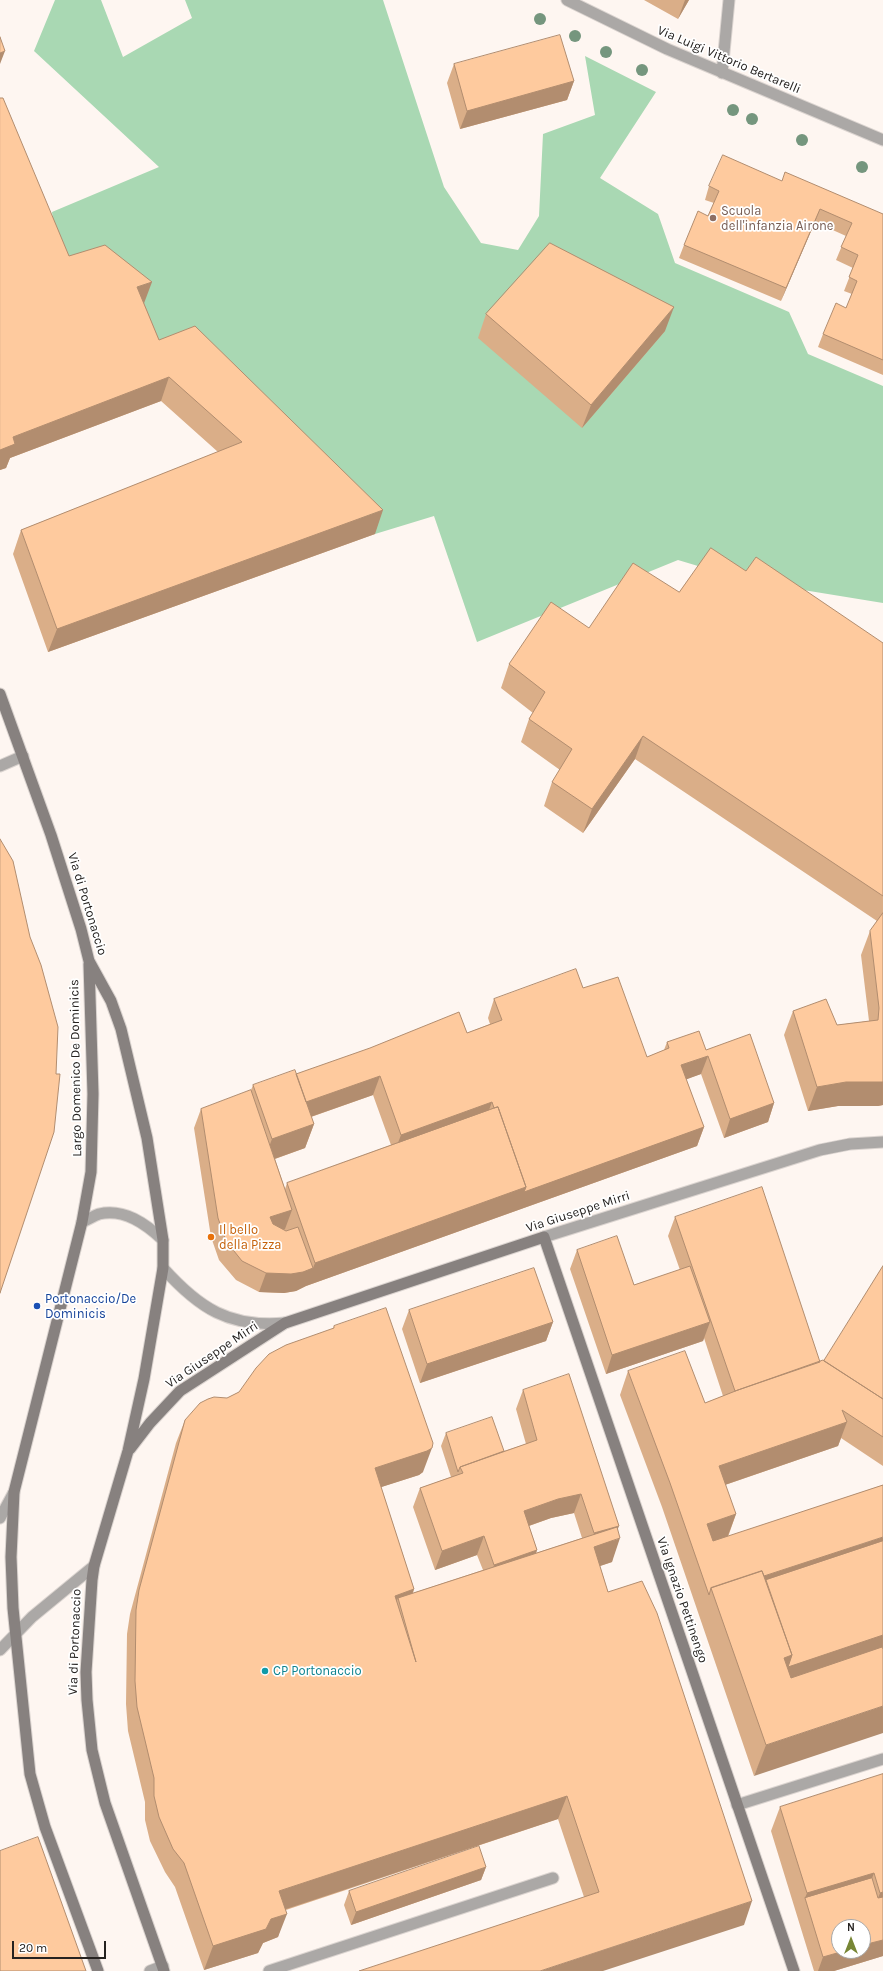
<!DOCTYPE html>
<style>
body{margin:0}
#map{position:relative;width:883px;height:1971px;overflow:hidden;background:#fef6f1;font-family:Karla,sans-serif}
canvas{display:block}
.north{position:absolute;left:831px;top:1919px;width:40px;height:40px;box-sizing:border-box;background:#fff;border:1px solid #a8a7a6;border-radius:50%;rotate:0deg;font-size:11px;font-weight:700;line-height:16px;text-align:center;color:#252220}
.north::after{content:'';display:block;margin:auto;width:14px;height:18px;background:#778635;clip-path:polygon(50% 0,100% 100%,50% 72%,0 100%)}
.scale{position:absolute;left:12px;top:1941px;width:94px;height:18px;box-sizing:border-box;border:2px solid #252220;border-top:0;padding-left:5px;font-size:12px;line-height:14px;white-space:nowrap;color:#252220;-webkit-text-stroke:3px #fff;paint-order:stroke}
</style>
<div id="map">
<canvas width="883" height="1971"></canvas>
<div class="north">N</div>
<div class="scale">20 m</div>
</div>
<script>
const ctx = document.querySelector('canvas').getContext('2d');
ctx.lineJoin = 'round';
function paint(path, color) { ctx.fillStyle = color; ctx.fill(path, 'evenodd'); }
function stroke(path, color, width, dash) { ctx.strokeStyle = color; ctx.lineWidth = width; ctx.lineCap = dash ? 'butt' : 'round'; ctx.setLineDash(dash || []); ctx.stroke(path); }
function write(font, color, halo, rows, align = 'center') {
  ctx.font = font + ' Karla,sans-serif'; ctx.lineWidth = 3.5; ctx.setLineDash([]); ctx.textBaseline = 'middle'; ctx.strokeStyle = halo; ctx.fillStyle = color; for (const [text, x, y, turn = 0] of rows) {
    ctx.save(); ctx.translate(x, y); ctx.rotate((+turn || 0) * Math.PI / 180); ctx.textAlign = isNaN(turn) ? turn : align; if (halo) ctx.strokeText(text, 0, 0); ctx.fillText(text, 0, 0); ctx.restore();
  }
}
paint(new Path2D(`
 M55,0H101L123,57L192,18L185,0H383L444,187L481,243L518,250L539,216L543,134L595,115L585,56L656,92L600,178L658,214L675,263L789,312L808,354L883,386V603L748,581L678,560L477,642L434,516L375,534L186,350L150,364L61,280L52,212L159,167L34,51Z`), '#a9d8b3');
const service = new Path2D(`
 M0,766L23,756
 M269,1971L553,1878`);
const minor = new Path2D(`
 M567,0L667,49L883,140
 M722,73L729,0
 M82,1222C88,1220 93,1216 99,1214C124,1208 146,1224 163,1240
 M544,1237L820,1150L850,1144L883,1142
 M163,1268C199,1308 229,1328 285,1323
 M0,1518L14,1492
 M0,1650L32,1617L94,1566
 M737,1805L883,1759
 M150,1971L163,1966`);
const secondary = new Path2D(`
 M0,694L51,835L81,929L89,961L111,1001L121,1029L147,1138L163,1240V1268L144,1379L128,1451L94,1566L92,1580L86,1672L87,1700L92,1750L105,1803L164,1971
 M89,964L93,1094L91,1172L82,1222L14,1492L11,1557L13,1608L30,1774L45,1827L98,1971
 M130,1449L150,1423L180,1391L285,1323L544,1237L794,1971`);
stroke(service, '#dbd4d0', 13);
stroke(minor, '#dbd4d0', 13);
stroke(secondary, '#dbd4d0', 13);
stroke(service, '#aba8a6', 11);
stroke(minor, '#aba8a6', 11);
stroke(secondary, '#87817f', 11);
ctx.fillStyle = '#75967e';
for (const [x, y] of [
 [540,19],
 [575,36],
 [606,52],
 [642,70],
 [733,110],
 [752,119],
 [802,140],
 [862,167]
]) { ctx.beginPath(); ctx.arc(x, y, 6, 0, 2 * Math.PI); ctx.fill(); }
paint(new Path2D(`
 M644,0H689L678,19Z
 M454,64L574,81L567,100L460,129L447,83Z
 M0,98L69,256L144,303L159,340L375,534L48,652L13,554L21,530L218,452L161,401L10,458L6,468L0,470Z
 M782,181L883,214V375L818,347L823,334L846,308L852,294L844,291L853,268L836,260L846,236L815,222L781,301L679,258L684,245L708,216L714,203L705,200L709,186Z
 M486,314L665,331L582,428L478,338Z
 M746,571L883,643V1105L878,1106H838L808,1111L784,1035L793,1011L837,1025L869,1021L861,955L870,931L877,921L635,759L583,833L544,806L552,782L560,770L521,742L529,719L533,713L501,688L509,664L589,628L679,592Z
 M583,988L647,1057L664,1050L667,1042L706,1050L774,1103L768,1122L724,1138L701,1074L686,1079L704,1127L697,1146L306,1286L296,1291L284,1293L259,1292L236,1280L219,1260L211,1237L194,1128L201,1109L251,1090L253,1085L467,1033L490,1024L488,1018L494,999ZM373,1095L391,1145L287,1183L285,1189L275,1159L305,1148L314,1124L311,1117Z
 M675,1217L820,1362L824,1361L883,1266V1466L841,1438L838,1446L725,1485L736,1514L728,1537L883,1485L754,1776L662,1507L620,1395L628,1371L705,1403L723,1396L704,1338L703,1341L606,1374L570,1269L577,1250L634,1285L680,1270L668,1236Z
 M409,1310L553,1322L546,1341L420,1383L402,1329Z
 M334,1326L423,1472L419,1475L381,1487L414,1589L413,1593L483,1570L477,1555L435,1570L413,1507L420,1488L451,1477L441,1446L446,1433L504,1451L526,1444L516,1409L523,1390L618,1529L612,1562L600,1566L608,1592L744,1925L584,1897L558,1819L286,1910L278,1937L263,1943L258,1953L204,1970L175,1887L165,1872L150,1841L145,1820V1802L128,1731L126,1704L127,1634L130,1614L176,1443L185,1420L239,1392L333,1329ZM574,1513L582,1538L536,1553L537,1550L529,1526L551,1518Z
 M883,1774V1956L834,1971H814L771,1831L780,1807Z
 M486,1867L481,1880L351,1925L344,1905L349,1891Z`), '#daae88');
paint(new Path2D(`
 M685,0H689L678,19Z
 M5,51L0,64V65V53Z
 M574,81L567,100L460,129L467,111Z
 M820,209L815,222L781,301L786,288Z
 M152,282L143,306L137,287Z
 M674,307L665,331L582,428L591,405Z
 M169,377L161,401L10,458L6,468L0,470V450L13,437Z
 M383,510L375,534L48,652L57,629Z
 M643,736L635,759L583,833L592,809Z
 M708,1056L701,1074L674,1084L681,1065Z
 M380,1076L373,1095L296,1122L303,1103Z
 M846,1082H883V1105L878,1106H838L808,1111L817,1087Z
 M492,1102L485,1121L394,1153L401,1135Z
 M774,1103L768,1122L724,1138L730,1119Z
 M314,1124L305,1148L263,1163L272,1139Z
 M704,1127L697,1146L306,1286L296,1291L284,1293L259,1292L266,1273L313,1268L315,1263L526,1187Z
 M292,1210L285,1229L263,1236L270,1217Z
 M553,1322L546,1341L420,1383L427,1364Z
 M710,1322L703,1341L606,1374L612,1355Z
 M847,1422L838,1446L710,1490L719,1466Z
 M432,1448L423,1472L419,1475L366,1492L375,1468Z
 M581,1494L574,1513L551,1518L517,1530L524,1511L558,1499Z
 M736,1514L727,1538L699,1547L707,1524Z
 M619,1526L613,1541L620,1538L612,1562L585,1571L587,1552L594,1533Z
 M484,1536L477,1555L435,1570L442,1551Z
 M883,1537V1558L713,1593Z
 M537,1550L531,1569L488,1584L494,1565Z
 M414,1589L405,1613L398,1598L390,1618L395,1596Z
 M883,1635V1652L781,1686L784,1658L792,1655Z
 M883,1706V1733L754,1776L766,1745Z
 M567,1796L558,1819L271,1914L279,1891Z
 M486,1867L481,1880L351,1925L356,1912Z
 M874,1873L865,1897L805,1898L807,1893Z
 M883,1892V1914L871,1917L880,1893Z
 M752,1901L744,1925L603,1971H540Z
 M287,1914L278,1937L263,1943L258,1953L204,1970L213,1946L271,1919Z
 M883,1940V1956L834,1971H818L823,1957L844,1951H863V1945Z`), '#b28d6f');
const building = new Path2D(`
 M560,35L574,81L467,111L454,64Z
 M0,37L5,51L0,53Z
 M0,98H3L69,256L105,245L152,282L137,287L159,340L195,326L383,510L57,629L21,530L242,442L169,377L13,437L15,444L0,450Z
 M723,155L782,181L785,172L883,214V360L823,334L836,303L846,308L857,281L849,277L858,255L841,247L852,223L820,209L786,288L684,245L698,211L708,216L719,191L709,186Z
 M550,243L674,307L591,405L486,314Z
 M711,548L746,571L756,557L883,643V896L643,736L592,809L552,782L572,749L529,719L545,692L509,664L551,602L589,628L633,563L679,592Z
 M0,839L13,861L30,937L41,965L58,1027L56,1074H60L54,1132L0,1293Z
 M883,913V1082H846L817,1087L793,1011L826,999L837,1025L878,1020L879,1008L870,931Z
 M576,969L583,988L618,977L647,1057L669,1048L667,1042L699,1031L706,1050L750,1034L774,1103L730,1119L708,1056L681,1065L704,1127L524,1192L526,1187L498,1107L494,1108L492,1102L401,1135L380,1076L306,1102L296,1074L370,1048L459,1012L467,1033L502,1020L494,999Z
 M295,1070L314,1124L272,1139L253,1085Z
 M251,1090L292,1210L270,1217L273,1224L286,1231L298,1227L313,1268L303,1272L291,1274L266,1273L242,1261L226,1241L218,1218L201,1109Z
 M498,1107L526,1187L315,1263L287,1183Z
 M762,1187L820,1362L735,1391L675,1217Z
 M617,1236L634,1285L690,1266L710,1322L612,1355L577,1250Z
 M883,1266V1399L824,1361Z
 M534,1268L553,1322L427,1364L409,1310Z
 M386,1308L433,1443L432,1448L427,1451L375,1468L414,1589L395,1596L416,1662L398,1598L617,1527L620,1538L594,1547L608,1592L642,1581L657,1613L752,1901L540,1971H359L599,1892L567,1796L279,1891L287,1914L271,1919L266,1929L213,1946L184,1863L173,1849L159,1817L154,1796V1778L137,1707L135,1681L136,1610L139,1590L185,1420L200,1403L208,1399L214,1397L227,1398L239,1392L256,1368L269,1354L286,1345L334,1328V1326Z
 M685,1351L705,1403L738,1390L823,1360L883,1399V1437L842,1410L847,1422L719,1466L736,1514L707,1524L713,1541L883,1485V1537L764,1576L762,1571L711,1588L709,1595L670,1483L628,1371Z
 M569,1374L619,1526L594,1533L581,1494L558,1499L524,1511L537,1550L494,1565L484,1536L442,1551L420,1488L463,1473L460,1467L537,1440L523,1390Z
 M492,1417L504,1451L460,1467L458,1472L446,1433Z
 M883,1541V1635L788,1667L792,1655L766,1580Z
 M762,1571L792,1655L784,1658L791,1678L882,1647L883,1649V1706L766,1745L711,1588Z
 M883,1774V1892L880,1893L874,1873L807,1893L780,1807Z
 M38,1837L86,1971H0V1851Z
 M479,1846L486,1867L356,1912L349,1891Z
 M872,1878L878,1898L883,1897V1940L863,1945V1927H839V1951H844L823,1957L805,1898Z`);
paint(building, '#feca9e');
stroke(building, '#b28d6f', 1);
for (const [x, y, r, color] of [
 [713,218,4,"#8d6e63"],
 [211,1237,4,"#e8710a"],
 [37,1306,4,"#1a4fb4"],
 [265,1671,4,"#0f9aa8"]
]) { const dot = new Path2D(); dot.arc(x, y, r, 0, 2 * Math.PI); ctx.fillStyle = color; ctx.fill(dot); stroke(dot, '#fff', 1.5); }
write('13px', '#252220', '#fff', [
 ["Via Luigi Vittorio Bertarelli",729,60,23],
 ["Via di Portonaccio",87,904,73],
 ["Largo Domenico De Dominicis",76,1068,-91],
 ["Via Giuseppe Mirri",578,1212,-18],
 ["Via Giuseppe Mirri",212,1355,-34],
 ["Via Ignazio Pettinengo",682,1600,71],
 ["Via di Portonaccio",75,1642,-88]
]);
write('13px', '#785e54', '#fff', [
 ["Scuola",721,211],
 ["dell'infanzia Airone",721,226]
], 'left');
write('13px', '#c56008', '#fff', [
 ["Il bello",219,1230],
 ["della Pizza",219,1245]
], 'left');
write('13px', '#164399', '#fff', [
 ["Portonaccio/De",45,1299],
 ["Dominicis",45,1314]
], 'left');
write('13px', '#0d838f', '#fff', [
 ["CP Portonaccio",273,1671]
], 'left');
</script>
